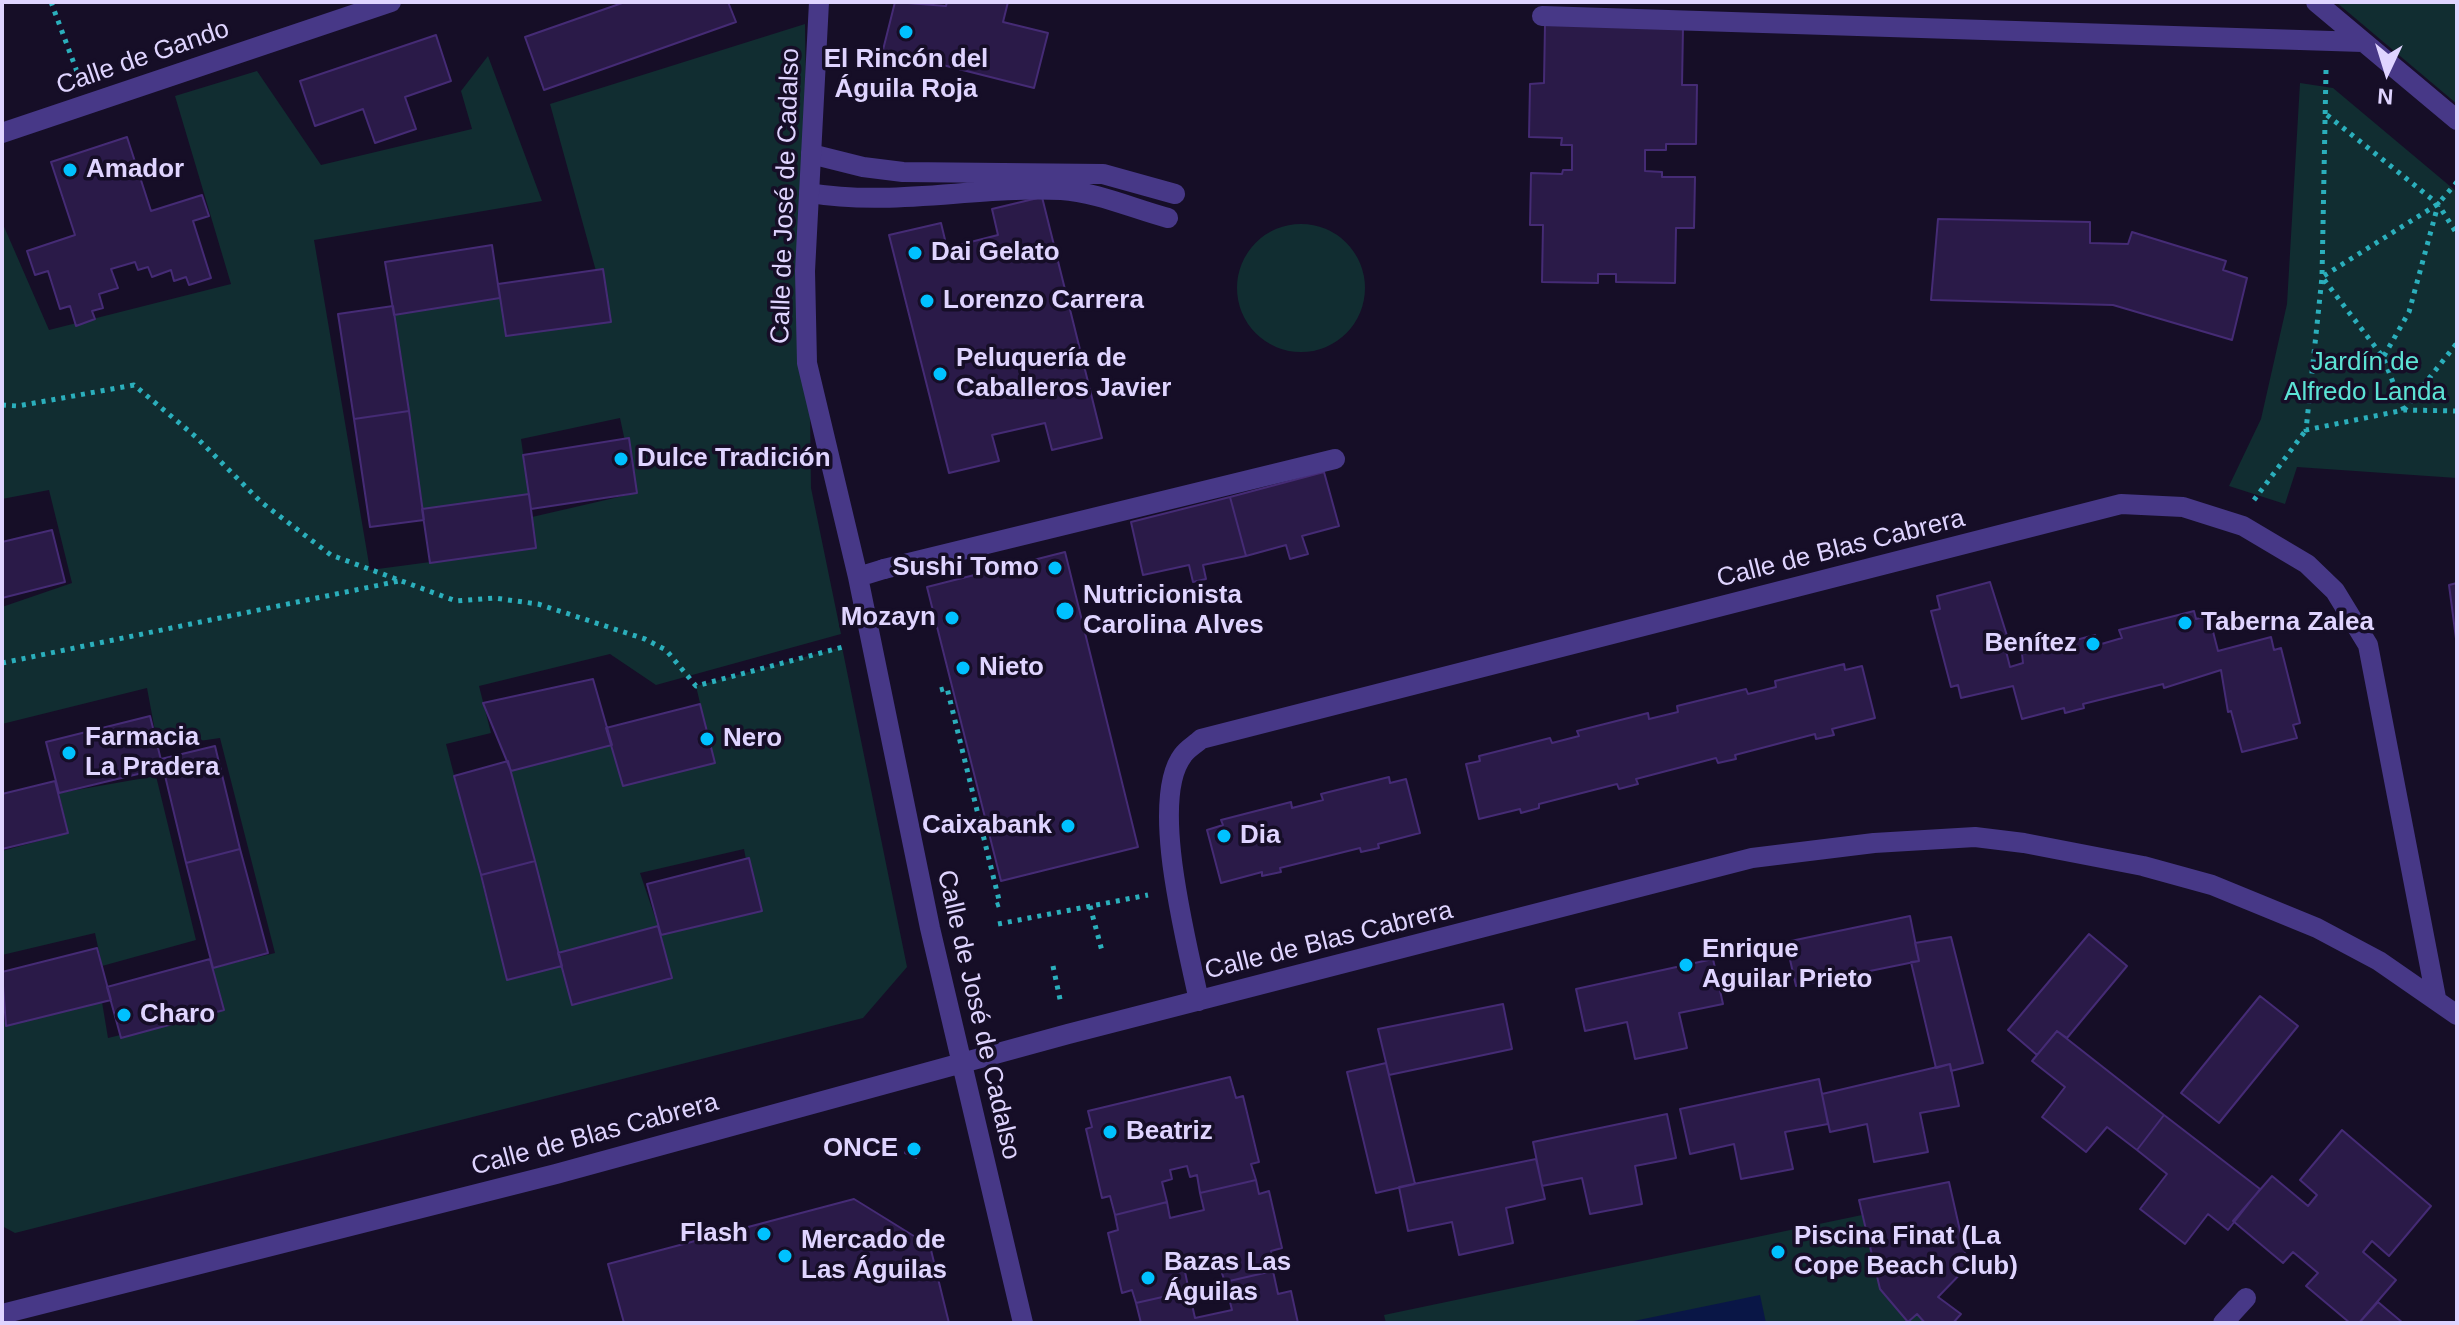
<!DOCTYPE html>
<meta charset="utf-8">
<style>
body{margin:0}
#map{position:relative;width:2459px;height:1325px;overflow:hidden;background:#160e27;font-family:Arial,sans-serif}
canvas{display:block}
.frame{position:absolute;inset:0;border:4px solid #dfd4ff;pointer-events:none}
.north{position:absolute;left:2347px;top:32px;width:80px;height:80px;-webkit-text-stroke:6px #160e27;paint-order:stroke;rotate:184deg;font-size:22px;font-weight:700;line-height:32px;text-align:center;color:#dfd4ff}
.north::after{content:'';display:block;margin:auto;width:28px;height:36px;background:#dfd4ff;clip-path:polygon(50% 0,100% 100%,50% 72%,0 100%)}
</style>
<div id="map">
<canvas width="2459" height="1325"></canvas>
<div class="frame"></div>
<div class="north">N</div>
</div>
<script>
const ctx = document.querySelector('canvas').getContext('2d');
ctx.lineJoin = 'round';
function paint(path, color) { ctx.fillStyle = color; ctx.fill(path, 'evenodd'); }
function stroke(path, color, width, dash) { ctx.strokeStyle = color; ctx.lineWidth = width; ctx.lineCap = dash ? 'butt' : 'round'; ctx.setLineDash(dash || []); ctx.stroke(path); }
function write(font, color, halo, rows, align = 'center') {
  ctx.font = font + ' Arial,sans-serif'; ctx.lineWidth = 7; ctx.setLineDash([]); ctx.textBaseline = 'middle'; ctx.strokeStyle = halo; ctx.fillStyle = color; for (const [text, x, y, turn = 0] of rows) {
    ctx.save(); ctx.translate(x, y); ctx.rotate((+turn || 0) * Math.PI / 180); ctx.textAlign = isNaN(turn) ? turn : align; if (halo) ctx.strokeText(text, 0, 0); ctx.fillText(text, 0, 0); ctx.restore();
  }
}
paint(new Path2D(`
 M2336,2H2457V104Z
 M805,24L811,488L841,634L656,685L610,654L479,686L491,733L446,744L507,979L562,966L672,978L661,935L756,912L744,849L640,873L658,926L558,953L511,771L612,745L623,786L714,763L696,686L842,647L907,967L863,1018L15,1233L2,1226V1015L6,1026L102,1002L108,1038L224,1010L213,968L275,953L220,738L158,747L147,688L2,724V607L72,583L49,490L2,499V222L49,330L231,284L175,96L257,71L321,165L472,129L461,91L488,56L542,201L314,240L370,570L536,548L532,517L636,493L620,418L521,439L529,494L422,509L394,315L500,298L507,336L610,322L550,104Z
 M2300,83L2333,88L2457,192V478L2297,467L2285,504L2229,486L2261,419L2287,304Z
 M1237 288a64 64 0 1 1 128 0a64 64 0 1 1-128 0Z
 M156,776L196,940L102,966L95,933L2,955V851L68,833L59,793Z
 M1862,1215L1881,1289L1908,1322L1917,1314L1925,1323H1386L1384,1315Z`), '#112d31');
paint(new Path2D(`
 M1760,1295L1766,1323H1624Z`), '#091646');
const building = new Path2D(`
 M625,2H728L736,22L544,90L525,37Z
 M895,2L946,6L947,2H1008L1003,22L1048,33L1034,88L883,50Z
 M1545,24L1683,27L1682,85H1697L1696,144H1666V150H1645V171L1662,172V177H1695L1694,228H1676L1675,283L1616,282V274H1598V283L1542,282L1543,225H1530L1531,173L1562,174L1563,170H1572V145H1561L1562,138L1529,137L1530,84L1544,83Z
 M436,35L451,81L405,97L416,129L375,143L363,109L315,126L300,81Z
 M127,137L151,211L202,195L209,216L193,221L211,278L189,285L186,277L174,281L171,270L152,277L148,267L138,270L135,262L111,269L118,288L99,294L103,308L92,311L95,319L76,326L70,306L60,309L48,271L35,275L27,251L75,235L51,162Z
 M1042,197L1102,438L1052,450L1045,423L992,435L999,461L949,473L889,235L941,223L947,248L998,235L992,209Z
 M1938,219L2090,222V243L2128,244L2132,232L2226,261L2223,270L2247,278L2232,340L2113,305L1931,300Z
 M492,245L500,298L394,315L385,262Z
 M603,269L611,322L506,336L498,284Z
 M393,306L409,411L354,419L338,314Z
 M409,411L424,520L370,527L354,419Z
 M629,438L637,493L531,509L523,455Z
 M1324,472L1339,526L1302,536L1308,554L1290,559L1286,545L1246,556L1230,497Z
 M529,494L536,548L430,563L422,509Z
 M1230,497L1246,556L1203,565L1206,579L1193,582L1189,565L1143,575L1131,522Z
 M52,530L65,582L2,598V542Z
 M1065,552L1138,847L1001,881L927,587Z
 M1990,582L2009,642L2004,643L2010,667L2023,663L2022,654L2095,635L2098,645L2122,638L2119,630L2194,611L2196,619L2209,616L2218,651L2271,637L2274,650L2281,648L2300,723L2293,725L2297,738L2242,752L2231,711L2228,712L2221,670L2164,688L2163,684L2083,704L2084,708L2065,713L2064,708L2022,719L2013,686L1961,698L1958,685L1951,687L1931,611L1940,609L1937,596Z
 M2457,583V646L2449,585Z
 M1844,664L1845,670L1862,666L1875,718L1832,729L1834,735L1816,739L1815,734L1735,755L1736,759L1718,763L1716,758L1636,779L1638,784L1619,789L1617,784L1539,804V808L1521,813L1520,809L1479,819L1466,764L1480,761L1479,756L1550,738L1552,743L1579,736L1577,731L1648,713L1649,719L1678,712L1677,706L1746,689L1748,694L1776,687L1775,681Z
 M593,679L612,745L511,771L483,703Z
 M700,704L715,763L623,786L606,728Z
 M150,716L163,768L59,793L46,742Z
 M215,746L240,849L186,863L161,759Z
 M508,761L535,861L481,875L454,776Z
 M1389,777L1390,783L1406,779L1420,833L1378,844L1379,848L1361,852L1360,848L1280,868L1281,872L1262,876V872L1221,883L1207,830L1223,825L1221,820L1291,802L1292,808L1323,800L1321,794Z
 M55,781L68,833L2,849V794Z
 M240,849L268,953L213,968L186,863Z
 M749,858L762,911L661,935L647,884Z
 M535,861L562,966L507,980L481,875Z
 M1910,916L1919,961L1796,986L1786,942Z
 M658,926L672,978L572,1005L558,953Z
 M2089,934L2127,966L2067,1038L2057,1031L2037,1055L2008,1030Z
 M1951,937L1983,1063L1951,1071L1950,1064L1936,1068L1911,962L1919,961L1915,943Z
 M97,948L111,1000L6,1026L2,972Z
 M210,959L224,1010L121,1038L107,987Z
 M1713,959L1723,1004L1679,1013L1687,1048L1635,1059L1627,1022L1585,1031L1576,989Z
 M2260,996L2298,1026L2219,1123L2181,1093Z
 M1503,1004L1512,1049L1389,1075L1378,1029Z
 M2057,1031L2164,1115L2137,1150L2107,1127L2086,1152L2042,1117L2065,1087L2032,1061Z
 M1386,1063L1415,1184L1376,1193L1347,1072Z
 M1950,1064L1959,1106L1920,1113L1928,1152L1874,1162L1867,1124L1830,1132L1822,1094Z
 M1230,1077L1236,1098L1243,1096L1259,1162L1251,1164L1256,1180L1200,1193L1197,1175L1190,1177L1187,1166L1170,1170L1172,1179L1162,1182L1167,1202L1115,1215L1110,1196L1102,1198L1086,1129L1092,1127L1088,1111Z
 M1819,1079L1828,1124L1785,1132L1793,1169L1741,1179L1734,1144L1690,1154L1680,1109Z
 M1667,1114L1676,1158L1635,1166L1642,1204L1590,1214L1582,1178L1542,1186L1533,1142Z
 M2164,1115L2260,1189L2228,1230L2208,1214L2185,1244L2140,1209L2167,1174L2137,1150Z
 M2342,1130L2431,1206L2389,1256L2372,1241L2363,1252L2396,1280L2359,1323H2350L2306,1286L2318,1273L2293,1252L2283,1263L2233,1221L2272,1176L2308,1206L2317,1195L2300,1180Z
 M911,1141L922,1146L916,1158L905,1153Z
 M1536,1159L1545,1199L1506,1208L1513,1243L1459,1255L1452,1222L1408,1231L1399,1187Z
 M1256,1180L1259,1194L1269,1191L1282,1248L1271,1251L1273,1271L1225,1282L1217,1259L1184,1267L1189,1291L1136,1303L1132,1290L1122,1293L1108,1233L1118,1230L1115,1215L1167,1202L1170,1218L1204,1210L1200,1193Z
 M1949,1182L1968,1266L1938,1297L1961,1314L1953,1323H1925L1917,1314L1908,1322L1880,1289L1859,1200Z
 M854,1199L930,1246L949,1323H624L608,1264Z
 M1273,1271L1278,1294L1291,1291L1298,1323H1141L1136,1303L1189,1291L1195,1318L1232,1310L1225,1282Z
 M2378,1302L2403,1323H2359Z`);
paint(building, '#2a1a48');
stroke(building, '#452b75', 2);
stroke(new Path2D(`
 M51,2L79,77
 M2326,70L2322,277L2306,430L2404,410L2457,411
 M2327,115L2438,204L2457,234
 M2384,356L2409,312L2438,205
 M2,405L18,406L134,385L196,437L261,502L331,555L456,601L494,598L538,604L645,639L666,650L696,686L843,647
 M2404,410L2383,357L2322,277L2438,204L2457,182
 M2404,410L2457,343
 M2254,500L2306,430
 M2,663L399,581
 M940,690L947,688L1000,904L994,906
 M1090,906L1102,951
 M998,924L1148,895
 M1053,966L1061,1004`), '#2bafbc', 5, [4, 6]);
stroke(new Path2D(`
 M811,154L863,167L903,172L1103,174L1175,194
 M809,193C895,207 975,186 1061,190C1096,192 1134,209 1168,218
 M884,569L1335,459
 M2223,1323L2246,1298`), '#473887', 20);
stroke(new Path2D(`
 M819,2L805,271L807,363L858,577L930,928L1023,1323
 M2316,2L2457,120
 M1542,16L2363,42
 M2,133L391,2
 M858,577L884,569
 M1199,1001C1188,946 1148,800 1183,755C1187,749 1196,744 1201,739L2121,504L2183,507L2243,526L2307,564L2335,591L2368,645L2436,998
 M2,1314L556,1174L1068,1034L1752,858L1874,843L1975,837L2024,843L2143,866L2212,885L2317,928L2379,961L2457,1015`), '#473887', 20);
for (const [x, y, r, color] of [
 [906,32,8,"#00c1ff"],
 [70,170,8,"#00c1ff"],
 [915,253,8,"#00c1ff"],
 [927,301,8,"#00c1ff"],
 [940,374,8,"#00c1ff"],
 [621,459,8,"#00c1ff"],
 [1055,568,8,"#00c1ff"],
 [1065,611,10,"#00c1ff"],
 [952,618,8,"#00c1ff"],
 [2185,623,8,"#00c1ff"],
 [2093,644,8,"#00c1ff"],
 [963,668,8,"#00c1ff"],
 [707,739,8,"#00c1ff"],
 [69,753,8,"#00c1ff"],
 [1068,826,8,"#00c1ff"],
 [1224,836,8,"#00c1ff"],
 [1686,965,8,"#00c1ff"],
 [124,1015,8,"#00c1ff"],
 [1110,1132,8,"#00c1ff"],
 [914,1149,8,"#00c1ff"],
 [764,1234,8,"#00c1ff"],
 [1778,1252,8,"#00c1ff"],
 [785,1256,8,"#00c1ff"],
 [1148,1278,8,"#00c1ff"]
]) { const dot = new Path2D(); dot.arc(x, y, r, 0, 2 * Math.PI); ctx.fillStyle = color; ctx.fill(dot); stroke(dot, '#160e27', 3); }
write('26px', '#dfd4ff', '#160e27', [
 ["Calle de Gando",143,58,-19],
 ["Calle de José de Cadalso",786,196,-88],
 ["Calle de Blas Cabrera",1841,549,-14],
 ["Calle de Blas Cabrera",1329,941,-14],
 ["Calle de José de Cadalso",978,1015,77],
 ["Calle de Blas Cabrera",595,1135,-15]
]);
write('bold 26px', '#dfd4ff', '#160e27', [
 ["El Rincón del",906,60,"center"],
 ["Águila Roja",906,90,"center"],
 ["Amador",86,170],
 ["Dai Gelato",931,253],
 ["Lorenzo Carrera",943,301],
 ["Peluquería de",956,359],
 ["Caballeros Javier",956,389],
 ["Dulce Tradición",637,459],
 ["Sushi Tomo",1039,568,"right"],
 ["Nutricionista",1083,596],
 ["Carolina Alves",1083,626],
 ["Mozayn",936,618,"right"],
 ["Taberna Zalea",2201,623],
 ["Benítez",2077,644,"right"],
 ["Nieto",979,668],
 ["Farmacia",85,738],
 ["La Pradera",85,768],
 ["Nero",723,739],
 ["Caixabank",1052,826,"right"],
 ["Dia",1240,836],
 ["Enrique",1702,950],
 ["Aguilar Prieto",1702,980],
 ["Charo",140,1015],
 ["Beatriz",1126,1132],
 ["ONCE",898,1149,"right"],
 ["Flash",748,1234,"right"],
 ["Piscina Finat (La",1794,1237],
 ["Cope Beach Club)",1794,1267],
 ["Mercado de",801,1241],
 ["Las Águilas",801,1271],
 ["Bazas Las",1164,1263],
 ["Águilas",1164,1293]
], 'left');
write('26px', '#5ce3d5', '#160e27', [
 ["Jardín de",2365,363],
 ["Alfredo Landa",2365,393]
]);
</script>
